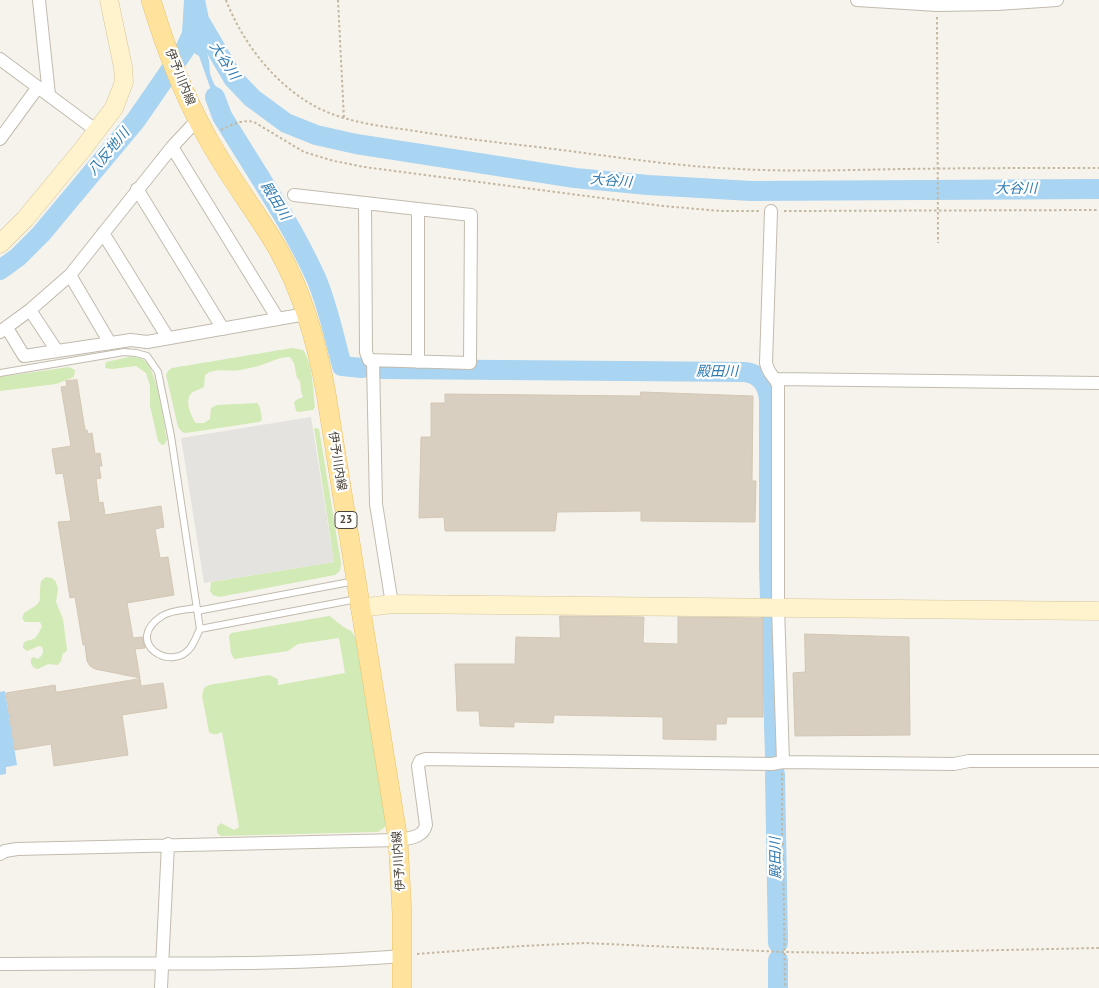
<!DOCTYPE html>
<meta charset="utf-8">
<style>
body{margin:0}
canvas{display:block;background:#f6f3ec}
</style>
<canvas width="1099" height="988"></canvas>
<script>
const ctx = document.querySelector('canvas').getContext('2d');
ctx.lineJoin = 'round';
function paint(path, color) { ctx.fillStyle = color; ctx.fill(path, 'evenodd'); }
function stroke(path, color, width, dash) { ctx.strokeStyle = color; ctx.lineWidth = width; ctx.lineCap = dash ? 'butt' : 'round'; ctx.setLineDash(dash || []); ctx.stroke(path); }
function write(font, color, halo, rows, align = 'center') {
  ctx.font = font + ' "PT Sans","Noto Sans JP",sans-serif'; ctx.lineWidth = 4.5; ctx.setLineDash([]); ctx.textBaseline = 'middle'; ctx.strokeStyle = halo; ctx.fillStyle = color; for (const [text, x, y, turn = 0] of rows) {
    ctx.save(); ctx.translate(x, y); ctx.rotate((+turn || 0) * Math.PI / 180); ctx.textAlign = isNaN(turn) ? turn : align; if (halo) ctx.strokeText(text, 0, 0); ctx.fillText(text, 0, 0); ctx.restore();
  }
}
paint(new Path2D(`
 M292,348L303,350C313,363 313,391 315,407L313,410L299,412L296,411L294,403L296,400L303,397L301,391L300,381L297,378L294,363L290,357C281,357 275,360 267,363C258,367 249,368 240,370C228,372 215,367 205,375L204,387C201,389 196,390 193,392C183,398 191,417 196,423H204L210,419L211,408L217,405L257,403C261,407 261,413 262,420L259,422L186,433L182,432L178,427L166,375L168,371L172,368Z
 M129,357C135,357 140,357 144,360C158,371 163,421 167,439L165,444L162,445L158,441L150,406V386L146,373L136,366L112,369L105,368L106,362Z
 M69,367L75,370L74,377L56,384L0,391V377Z
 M314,428L319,429L341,563L340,571L335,575L219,597L213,595L210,591L211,582L334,562Z
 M46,577L52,578L56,582L58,589L56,602L63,619L67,649L66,652L63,653L61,661L58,665L48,664L38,669L34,668L31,664V659L33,657L38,659C43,655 44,652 42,647L39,646L27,651L23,648C23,639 28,642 35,638C38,635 40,630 42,626L40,622H25L22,618L24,613C47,599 37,605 41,581Z
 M329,616C335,619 335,621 340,624C347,631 351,627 356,639L386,820L385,827L378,832L221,836L217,833V827L221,823L234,830L239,827L222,732C218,734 214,736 209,732L202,696L204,688L209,685L269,675L278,679V685L345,673L339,638L298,644L288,651L234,659L231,653L229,636L231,633Z`), '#d2eab5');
paint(new Path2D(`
 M311,417L334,562L204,583L181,438Z`), '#e5e3e0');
paint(new Path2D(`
 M184,0H203V34L209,61L210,74L214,84L223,94L218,95L228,121L223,124L199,56L192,52L188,54L185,60L181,49Z
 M5,691L17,765L6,767V774L0,775V692Z`), '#a9d4f2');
stroke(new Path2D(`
 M195,0L199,20L233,78L252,98L286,123L316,135L356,144L575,178L648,185L751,191L1099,189
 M215,97L222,116C254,169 290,221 316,278C328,306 334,337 342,366L362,368
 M0,270L18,257L41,234L136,120L185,49L194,30
 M382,369L745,372C761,374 768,385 769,400V568L775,756
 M775,774L778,943
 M778,960V988`), '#a9d4f2', 20);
const building = new Path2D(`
 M77,380L85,430H87L88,434L92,433L95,454L100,453L102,466H99L101,478L96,479L99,503L103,502L105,515L161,506L164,527L155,529L160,558L168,557L174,595L127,603L133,638L142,637L145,648L135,649L140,678L95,669L90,666L87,661L85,645H83L75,597L70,598L58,522L71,521L63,473L56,474L52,449L71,446L61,387L67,386L66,381Z
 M641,392L753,396L752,481H756L755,522L641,521V511L557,512L555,531H445L444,517L419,518L421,437H431V403H445V394L640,396Z
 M560,616L644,617L643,643L678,644V617L763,618V717H727L726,724H716V740L663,739V717L554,715L553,723L514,722V727L480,726L479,711H457L455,664H515L516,637L560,638Z
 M805,634L909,637L910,735L795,736L793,673L805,672Z
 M140,679L141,686L163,683L167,708L122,715L128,755L54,766L51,744L15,750L6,693L55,685L56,692Z`);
paint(building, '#d8cfc1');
stroke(building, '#d3c7b4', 1);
const lane = new Path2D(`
 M0,373L124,352L136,353L147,356L158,372L171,436L200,629C197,635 195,641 191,647C172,674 122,642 162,616C171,610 186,610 196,608
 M197,611L355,581
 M200,629L357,599`);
const street = new Path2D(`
 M39,0L49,95
 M857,0L937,5L997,4L1057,0
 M0,59L97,131
 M0,139L38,87
 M172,147L278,319
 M137,189L223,329
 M294,195L471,215L470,363L369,360L366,352L365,203
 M771,211L766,363C769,376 774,375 778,385V607L783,762
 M103,233L168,338
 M70,275L110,343
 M30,310L57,351
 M7,328L24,356L131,340L147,342L306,314
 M0,332L30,310L70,275L172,147L198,119
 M373,361L376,504L392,604
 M418,362V209
 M776,379L1099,383
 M0,854L5,851L17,849L398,840C409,838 423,838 426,825L418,766L420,761L426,759L772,764L783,762L954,764L969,761H1099
 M0,964C134,962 268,967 402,956
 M161,988L168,844`);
const secondary = new Path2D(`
 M0,244L25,219L82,150L114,108L124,82L123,67L109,0
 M360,608L392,604L1099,611`);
const primary = new Path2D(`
 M151,0C165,47 183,94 207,137C228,176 256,211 278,249C303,293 317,343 326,393L398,840L402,914V988`);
stroke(lane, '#c2bbae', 8);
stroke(street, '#c2bbae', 14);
stroke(secondary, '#d6c79b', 19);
stroke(primary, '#e6c16a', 20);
stroke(new Path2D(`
 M226,0C243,44 276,86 318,108C347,122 378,126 409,130C446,136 483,141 520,145C593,153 665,166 739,169C793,172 848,170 902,169C968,168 1033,168 1099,168
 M338,0L344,119
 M937,17L938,243
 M221,130C232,125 242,119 254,122L304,152L334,161L364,167L663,206L721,211H759
 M784,211L1099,210
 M782,773V832L783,849L785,988
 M417,954L522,946L585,943L784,952L862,953L1099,948`), '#c4b79f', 2, [2.5, 2.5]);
stroke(lane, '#fff', 6);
stroke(street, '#fff', 12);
stroke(secondary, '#fff3cd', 18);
stroke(primary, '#ffe39c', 19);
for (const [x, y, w] of [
 [346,520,22]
]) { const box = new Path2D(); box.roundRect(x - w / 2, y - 8.5, w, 17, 4); ctx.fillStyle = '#fff'; ctx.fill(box); stroke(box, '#4b4439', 1); }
write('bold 11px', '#4b4439', null, [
 ["23",346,520]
]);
write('12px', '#4b4439', '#fff', [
 ["伊予川内線",180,77,68],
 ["伊予川内線",337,461,81],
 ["伊予川内線",399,861,-94]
]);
write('italic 14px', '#2e7ab2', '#fff', [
 ["大谷川",224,61,57],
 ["八反地川",109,152,-50],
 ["大谷川",611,181,5],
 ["大谷川",1016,189],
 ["殿田川",275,201,58],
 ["殿田川",717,372],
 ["殿田川",776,858,-91]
]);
</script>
